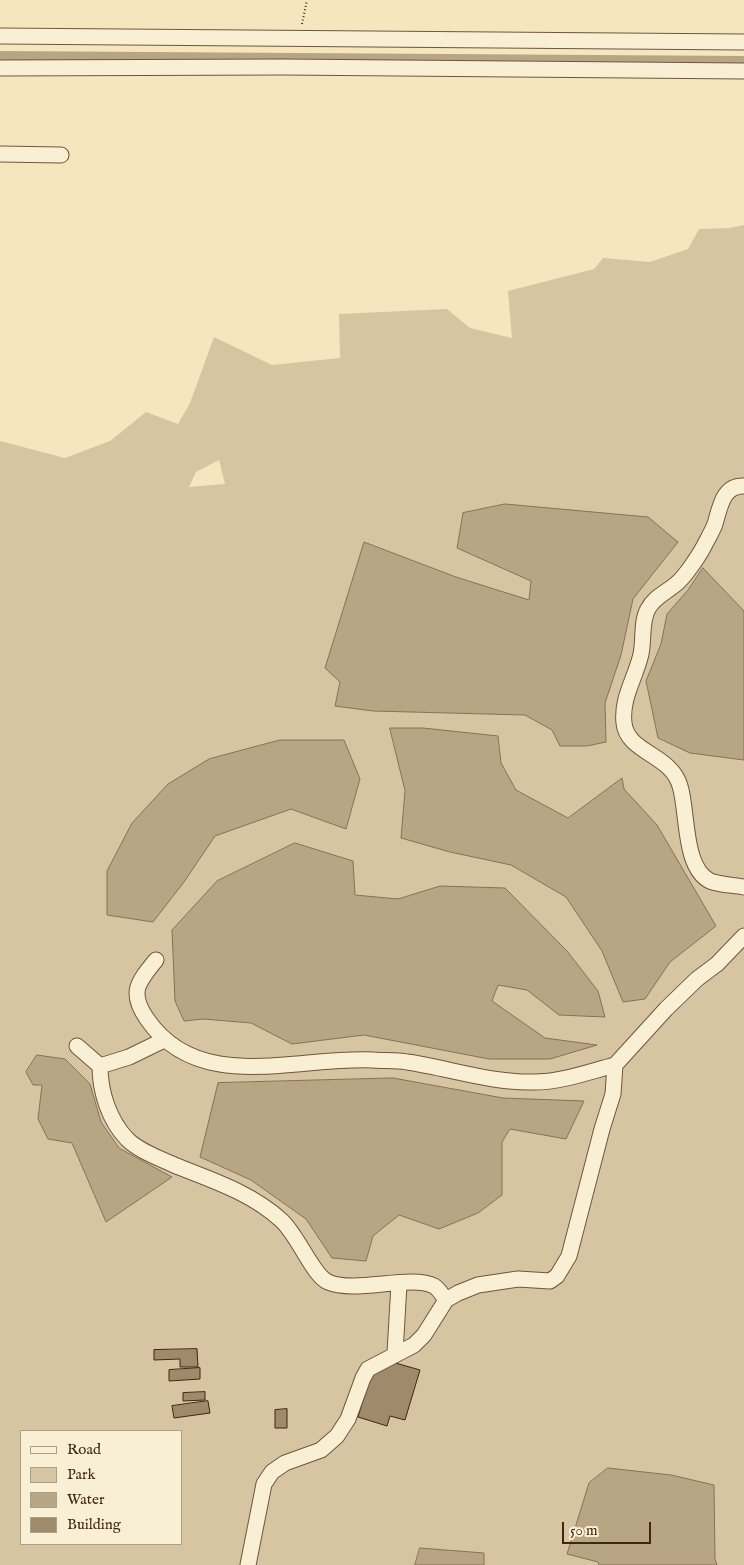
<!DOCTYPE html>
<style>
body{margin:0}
#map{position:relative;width:744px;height:1565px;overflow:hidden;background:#f6e6be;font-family:"IM FELL English",serif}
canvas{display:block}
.legend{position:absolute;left:20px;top:1430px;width:162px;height:115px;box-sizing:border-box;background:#f9efd5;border:1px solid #af9f87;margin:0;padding:6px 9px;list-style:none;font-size:15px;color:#412613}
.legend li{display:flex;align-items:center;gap:10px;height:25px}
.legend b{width:25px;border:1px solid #af9f87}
.scale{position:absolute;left:562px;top:1522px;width:89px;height:22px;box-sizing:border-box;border:2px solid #412613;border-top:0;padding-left:6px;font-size:15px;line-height:18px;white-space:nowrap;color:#412613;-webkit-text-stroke:4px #f9efd5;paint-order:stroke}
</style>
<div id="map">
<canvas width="744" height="1565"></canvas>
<ul class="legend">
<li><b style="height:6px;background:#f9efd5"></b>Road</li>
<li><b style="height:14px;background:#d7c5a1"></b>Park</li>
<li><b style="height:14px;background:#b8a584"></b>Water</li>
<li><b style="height:14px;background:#9f8a6c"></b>Building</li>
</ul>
<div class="scale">50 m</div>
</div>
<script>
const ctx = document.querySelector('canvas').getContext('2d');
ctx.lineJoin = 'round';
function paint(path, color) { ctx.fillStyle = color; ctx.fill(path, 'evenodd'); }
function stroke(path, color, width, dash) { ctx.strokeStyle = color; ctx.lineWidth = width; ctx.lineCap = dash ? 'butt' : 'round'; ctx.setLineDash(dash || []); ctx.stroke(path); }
paint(new Path2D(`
 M744,225V1565H0V441L65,458L110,441L146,412L178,424L190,403L214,337L272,365L340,358L339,314L447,309L470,328L512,338L508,291L594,269L603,258L650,262L688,249L699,229L729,228ZM219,460L225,484L189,487L196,472ZM21,1431H181V1544H21Z`), '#d7c5a1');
const water = new Path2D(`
 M505,504L648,517L678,542L633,599L621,655L605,703L606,742L587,746H560L552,730L525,715L373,711L335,706L340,682L325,668L364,542L456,577L529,600L531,581L457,548L463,513Z
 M703,568L744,611V760L690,753L658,738L646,681L661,644L667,614L688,590Z
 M390,728H423L498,736L501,763L516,790L568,818L622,778L624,789L657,825L716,926L670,962L645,999L623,1002L602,951L566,897L511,865L450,852L401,838L405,791Z
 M280,740H344L360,779L346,829L291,809L215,836L184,882L153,922L107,915V871L132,823L168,784L209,759Z
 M295,843L353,861L355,895L398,899L440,886L505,888L567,951L598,991L605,1017L559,1015L527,990L498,985L492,1001L545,1038L597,1045L550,1059H489L364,1035L292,1044L251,1023L203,1019L184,1021L175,1001L172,930L217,881Z
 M37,1055L65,1059L90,1084L101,1122L119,1148L172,1177L106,1222L72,1143L48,1139L38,1119L42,1085H33L26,1072Z
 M393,1078L503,1098L584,1101L566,1139L510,1129L502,1142V1195L478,1213L439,1229L399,1215L373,1236L366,1261L332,1258L306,1219L251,1180L200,1157L218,1083Z
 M608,1468L671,1475L714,1485L715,1559L717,1565H599L598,1562L567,1554L589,1483Z
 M420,1548L484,1553V1565H415Z`);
paint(water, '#b8a584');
stroke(water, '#887257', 1);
stroke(new Path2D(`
 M0,57L744,62`), '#b8a584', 12);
const building = new Path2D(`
 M197,1349L198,1367H180V1359L154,1360V1350Z
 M392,1362L420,1370L405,1420L390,1416L387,1426L358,1417L372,1371Z
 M200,1368V1379L169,1381V1370Z
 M205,1392V1400L183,1401V1393Z
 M208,1401L210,1413L174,1418L172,1406Z
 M287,1409V1428H275V1410Z`);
paint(building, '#9f8a6c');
stroke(building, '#412613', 1);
const minor = new Path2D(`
 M0,36L744,42
 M0,68L283,67L744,71
 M0,154L61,155
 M744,486C723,485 720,507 715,524C712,532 707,540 703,548C698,557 684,578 676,584C667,592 654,597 648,609C641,621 644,640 641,654C636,677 621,698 624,723C627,753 671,754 680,786C688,811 683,868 710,881C720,885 733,885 744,887
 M156,960C137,983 129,993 147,1019C199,1095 297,1056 373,1060C384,1061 396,1060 407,1062C449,1068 490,1083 534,1082C561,1082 588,1072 615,1065
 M77,1046L100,1066C100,1092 109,1120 127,1139C139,1151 159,1158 174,1165C211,1180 250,1192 281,1220C298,1235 313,1276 328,1282C355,1294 411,1274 434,1286C439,1289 443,1296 446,1300
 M100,1066L129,1057L164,1040
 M395,1353L399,1284
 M248,1565L264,1484L272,1472L285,1463L321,1450L337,1436L348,1419L363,1378L368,1369L414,1345L424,1335L446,1300L458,1293L478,1285L518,1279L550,1281L557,1276L569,1256L602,1129L613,1094L615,1065L666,1009L697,979L717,964L744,936`);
stroke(minor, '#6e563e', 17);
stroke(new Path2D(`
 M302,24L307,0`), '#412613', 2, [1, 2.5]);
stroke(minor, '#f9efd5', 15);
</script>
